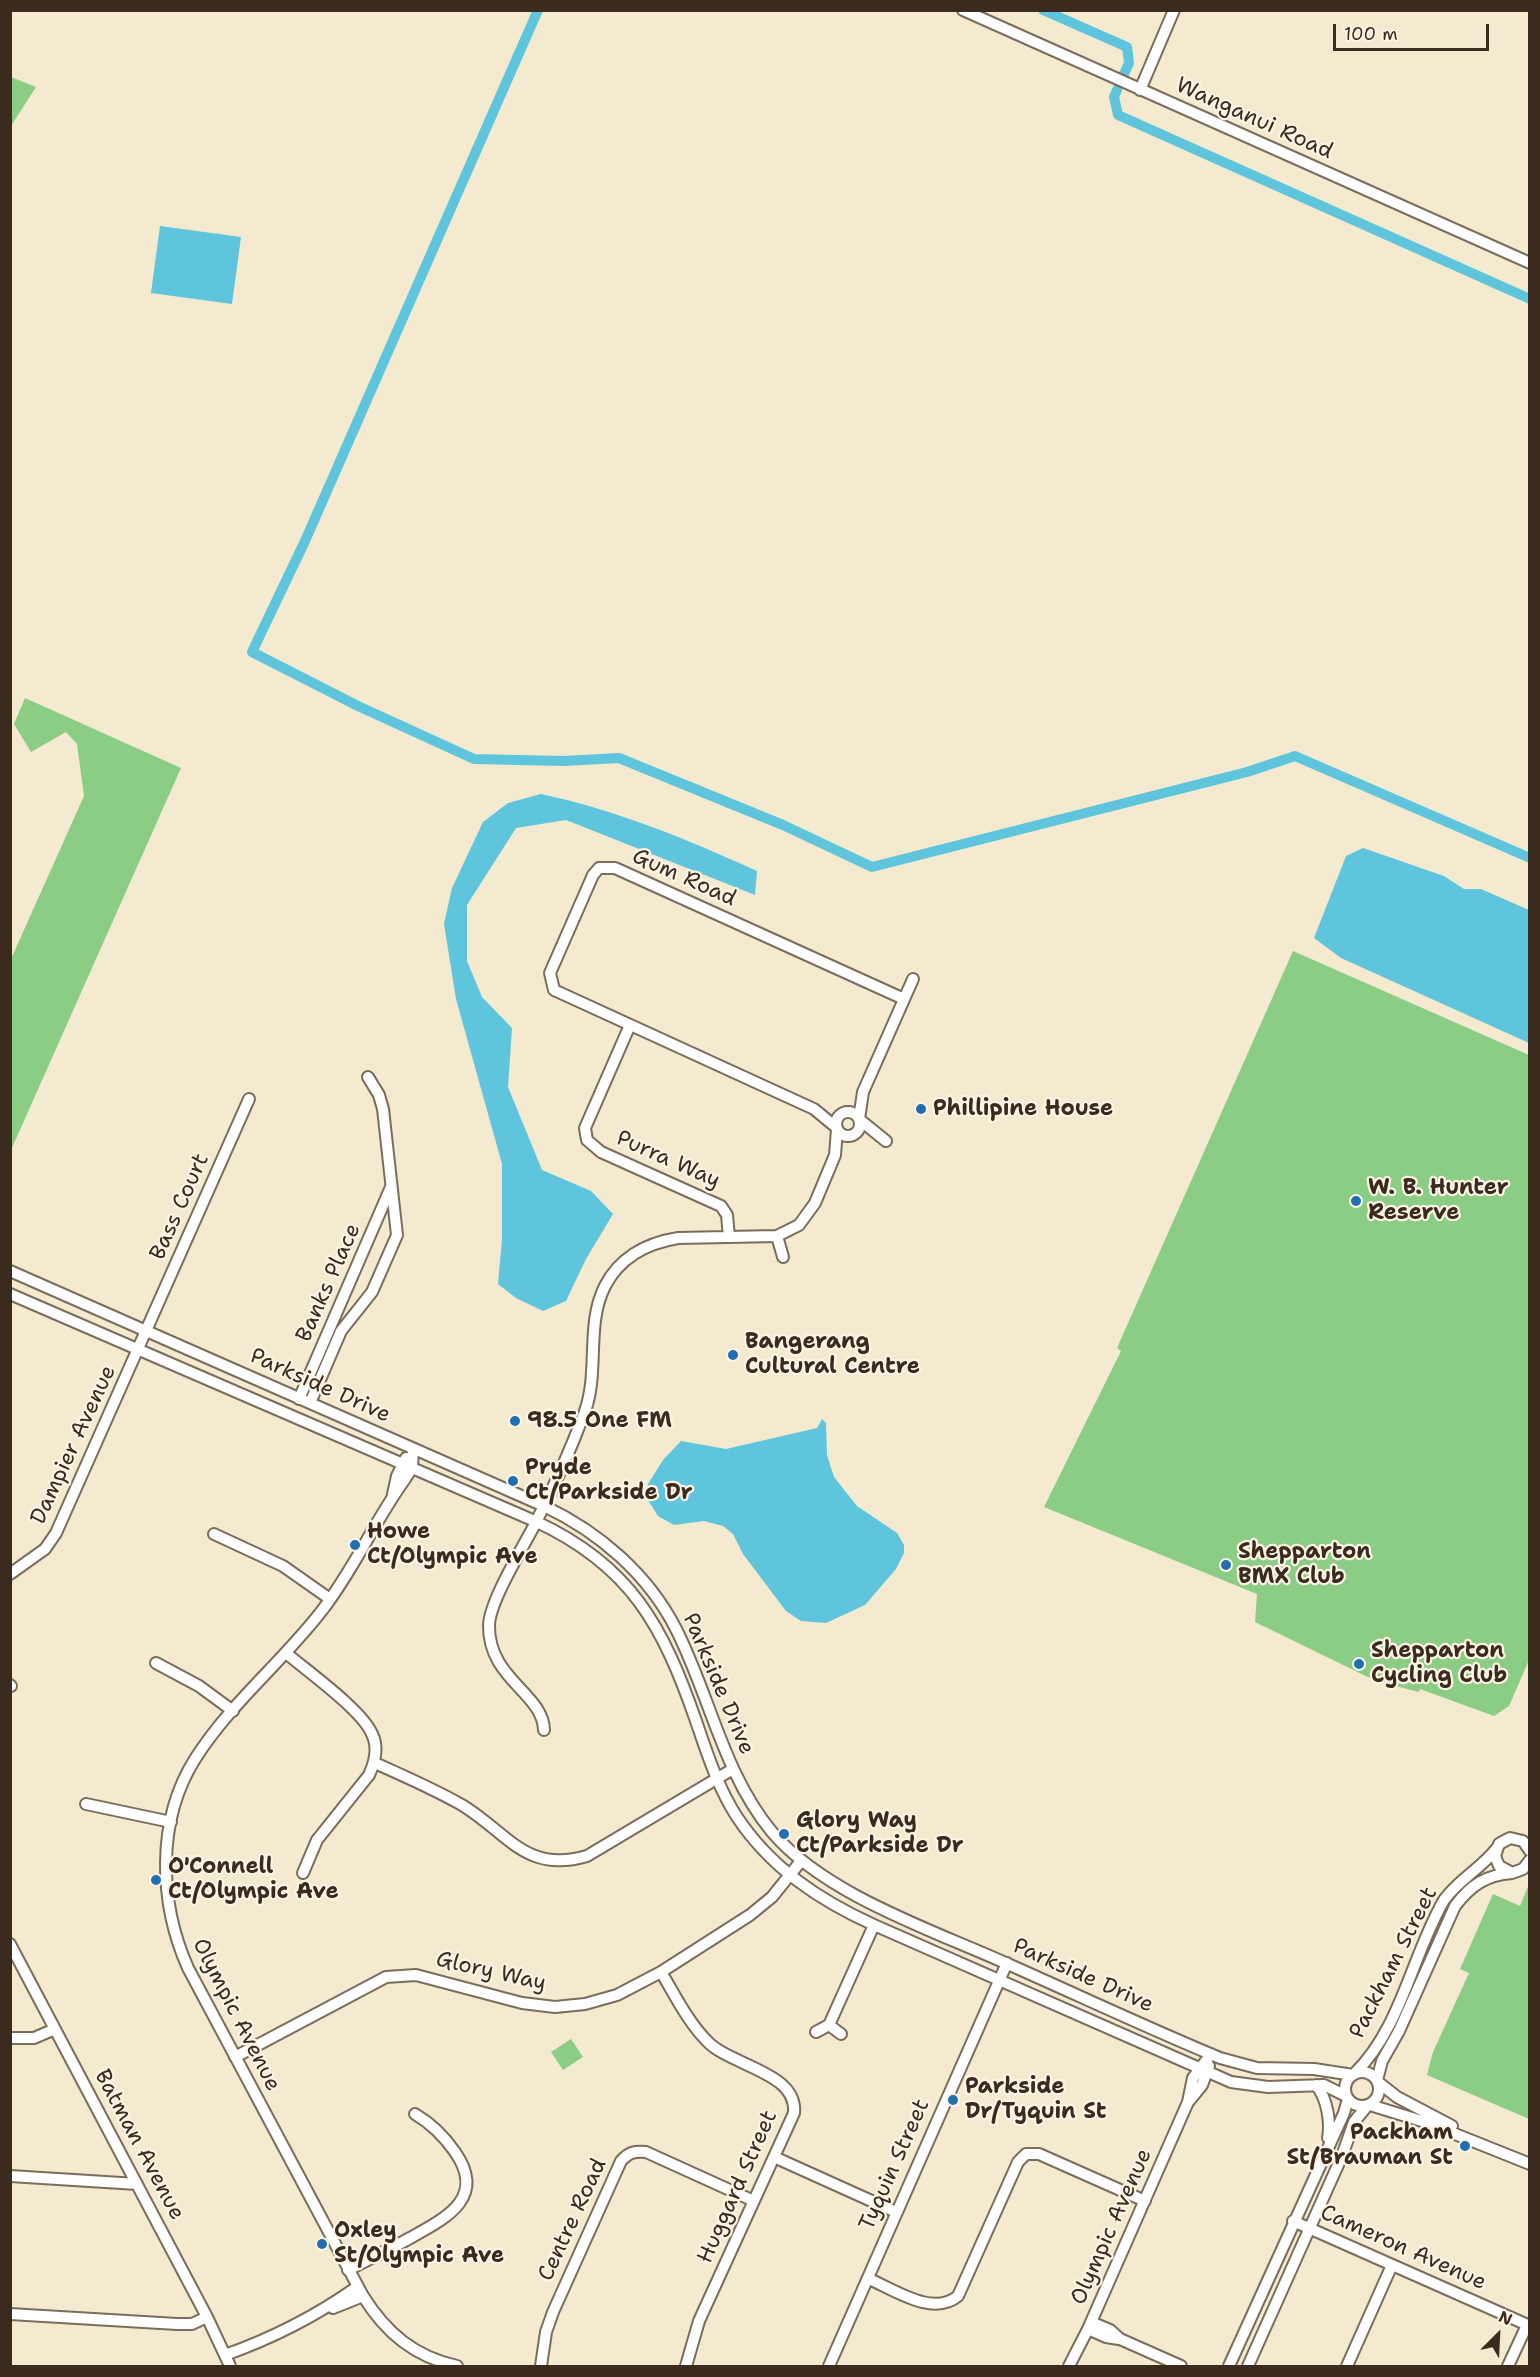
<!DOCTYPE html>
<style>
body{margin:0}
#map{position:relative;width:1540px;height:2377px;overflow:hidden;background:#f3ead0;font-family:"Shantell Sans",sans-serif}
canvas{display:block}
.frame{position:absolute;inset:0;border:12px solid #3b2a1e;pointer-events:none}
.north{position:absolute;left:1468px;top:2305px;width:60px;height:60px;-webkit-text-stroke:4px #fcf5e5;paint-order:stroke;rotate:24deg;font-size:16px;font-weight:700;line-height:24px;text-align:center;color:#3b2a1e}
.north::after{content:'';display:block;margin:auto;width:21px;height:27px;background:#3b2a1e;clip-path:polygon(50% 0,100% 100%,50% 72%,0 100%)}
.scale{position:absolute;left:1333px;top:24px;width:156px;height:27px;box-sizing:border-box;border:3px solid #3b2a1e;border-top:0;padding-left:8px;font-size:18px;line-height:21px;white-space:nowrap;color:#3b2a1e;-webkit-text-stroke:4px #fcf5e5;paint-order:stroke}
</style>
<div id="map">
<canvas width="1540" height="2377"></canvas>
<div class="frame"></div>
<div class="north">N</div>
<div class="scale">100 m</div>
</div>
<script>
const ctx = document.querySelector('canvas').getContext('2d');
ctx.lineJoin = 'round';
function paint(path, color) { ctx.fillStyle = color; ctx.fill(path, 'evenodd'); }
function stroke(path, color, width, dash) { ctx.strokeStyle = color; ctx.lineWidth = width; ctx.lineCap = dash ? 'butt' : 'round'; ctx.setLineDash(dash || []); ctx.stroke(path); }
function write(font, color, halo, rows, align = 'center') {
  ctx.font = font + ' "Shantell Sans",sans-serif'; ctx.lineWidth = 4.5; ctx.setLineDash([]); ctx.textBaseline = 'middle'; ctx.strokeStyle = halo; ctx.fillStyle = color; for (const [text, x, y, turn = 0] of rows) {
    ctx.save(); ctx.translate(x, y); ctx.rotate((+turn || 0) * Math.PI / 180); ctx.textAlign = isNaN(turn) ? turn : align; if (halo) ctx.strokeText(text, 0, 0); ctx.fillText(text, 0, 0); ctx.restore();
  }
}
paint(new Path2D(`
 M11,77L36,87L11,126Z
 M25,698L181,768L11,1150V959L84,796L77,744L66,732L31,752L14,724Z
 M1293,951L1529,1055V1660L1509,1706L1494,1716L1420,1689L1419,1692L1376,1681L1255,1622L1257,1594L1044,1507L1121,1351L1117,1348Z
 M1529,1884V2119L1427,2075L1433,2052L1469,1973L1460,1969L1493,1894L1520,1906Z
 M571,2039L583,2057L563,2070L551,2052Z`), '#8bcd85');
paint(new Path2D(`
 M160,226L241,237L232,304L151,293Z
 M541,794C616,810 687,839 757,871L755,895L566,820L516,828L467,905V961L482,997L512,1028L508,1087L542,1170L591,1191L613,1214L586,1259L566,1301L543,1311L516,1298L498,1284L502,1239V1164L456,999L444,924L452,888L483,822L508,803Z
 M1363,848L1444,876L1464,889H1481L1529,910V1043L1341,958L1314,938L1346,856Z
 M822,1419L826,1423L827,1455L834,1477L857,1506L897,1533L904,1545V1553L896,1569L865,1605L826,1623L801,1621L786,1611L743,1554L733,1534L723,1526L704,1521L674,1525L658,1516L646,1497L648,1484L663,1460L681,1441L726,1449L817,1428Z`), '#5ec5dc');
stroke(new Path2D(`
 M538,10L305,541L252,652L358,706L474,759L564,761L619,758L783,825L872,867L1247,772L1295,756L1530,858
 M1043,10L1127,47L1129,63L1124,74
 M1117,90L1114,97L1118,115L1530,299`), '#5ec5dc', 10);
const minor = new Path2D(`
 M963,10L1530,263
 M1140,90L1174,10
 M630,1025L585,1128L587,1140L601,1152L721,1206L727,1215L729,1237
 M836 1124a12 12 0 1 1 24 0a12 12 0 1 1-24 0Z
 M859,1119L863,1092L913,979
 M860,1120L886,1141
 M837,1128L814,1109L554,990L550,973L593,875L599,868H615L904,999
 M777,1236L783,1257
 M10,1271L544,1506C599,1532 648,1574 676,1629C710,1696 723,1773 772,1832C825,1895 935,1931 1010,1965C1080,1996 1150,2029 1220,2058L1257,2068L1314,2069L1353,2075
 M10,1294L537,1522C631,1566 663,1626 696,1721C707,1753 718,1788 737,1817C771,1868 819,1900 874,1925L1231,2082L1268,2087L1324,2085L1346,2096
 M299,1399L391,1187
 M310,1403L341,1331L372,1292L397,1235L383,1109L379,1095L368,1077
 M413,1449L412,1468L405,1479C374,1522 353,1571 320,1613C281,1663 229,1705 195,1759C156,1821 159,1903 188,1968L363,2296C386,2333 415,2357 457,2366
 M393,1494L397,1476L406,1458
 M214,1534L283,1566L330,1599
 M10,1574L45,1549L56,1533L249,1099
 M286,1653C307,1671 362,1710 372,1734C379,1748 375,1762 369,1775L317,1840L303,1873
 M156,1663L199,1686L233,1711
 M10,1685L11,1686
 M544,1730C543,1693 488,1679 489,1625C490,1600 524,1546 536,1522C554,1487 570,1451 584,1414C600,1373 585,1325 605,1286C620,1257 647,1243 678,1238L777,1236L799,1225L815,1203L835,1155L837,1129
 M375,1763C404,1776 434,1789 462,1805C508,1833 526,1874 587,1856L733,1769
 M86,1804L171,1822
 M1530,1851L1523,1841L1510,1838L1499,1844L1495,1856L1499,1866L1512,1873L1523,1869L1530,1860
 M10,1944L207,2317L230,2366
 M661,1972C675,1995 688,2022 707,2041C730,2066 798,2072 794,2113L699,2321L686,2366
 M829,2025L874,1925
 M816,2032L829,2025L841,2034
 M10,2038H34L55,2029
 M235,2057L386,1977L416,1975L522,2003L555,2007L585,2004L617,1995L661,1972L750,1915L772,1897L801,1861
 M1345 2089a17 17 0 1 1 34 0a17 17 0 1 1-34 0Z
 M1354,2074C1401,2029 1412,1955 1444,1900C1459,1879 1482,1868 1497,1848
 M1377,2080L1382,2061L1399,2031L1455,1906C1471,1885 1486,1875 1512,1873
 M1378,2082L1397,2097L1452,2126
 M1316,2085C1327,2098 1331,2122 1328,2138
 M1189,2101L1202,2085L1209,2066
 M1370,2105L1425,2122L1530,2164
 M774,2157L896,2212
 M10,2176L137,2184
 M1293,2221L1530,2326
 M348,2270C369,2259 390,2249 410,2238C446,2218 487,2198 455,2152C444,2136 432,2124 415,2114
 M869,2279C895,2290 933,2317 958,2296L1018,2162L1026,2154H1039L1145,2201
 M333,2308L363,2296
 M10,2314L177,2324H192L207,2317
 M1091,2322L1110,2330L1120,2339L1181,2366
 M1088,2329L1106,2337L1119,2339
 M225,2355C273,2338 316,2316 357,2287
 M541,2366L546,2332L553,2312L621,2161C629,2152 635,2151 646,2152L754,2201
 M829,2366L1007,1963
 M1069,2366L1088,2329L1188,2102L1193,2078L1211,2054
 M1229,2366L1344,2113L1348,2099
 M1248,2366L1342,2156L1354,2122L1367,2106
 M1347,2366L1392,2265
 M1508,2366L1527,2325`);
stroke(minor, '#7b6d5c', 14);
stroke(minor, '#fff', 10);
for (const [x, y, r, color] of [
 [921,1109,6,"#1f6fb2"],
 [1356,1201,6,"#1f6fb2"],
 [733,1355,6,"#1f6fb2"],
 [515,1421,6,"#1f6fb2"],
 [513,1481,6,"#1f6fb2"],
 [355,1545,6,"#1f6fb2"],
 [1226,1565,6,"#1f6fb2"],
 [1359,1664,6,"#1f6fb2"],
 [784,1834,6,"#1f6fb2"],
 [156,1880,6,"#1f6fb2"],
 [953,2100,6,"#1f6fb2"],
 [1465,2146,6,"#1f6fb2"],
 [322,2244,6,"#1f6fb2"]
]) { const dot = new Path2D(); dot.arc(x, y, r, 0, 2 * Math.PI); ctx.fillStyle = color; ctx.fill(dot); stroke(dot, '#fcf5e5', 2); }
write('22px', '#3b2a1e', '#fcf5e5', [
 ["Wanganui Road",1254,119,24],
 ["Gum Road",684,878,24],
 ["Purra Way",668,1160,24],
 ["Bass Court",180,1207,-66],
 ["Banks Place",329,1283,-66],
 ["Parkside Drive",320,1386,24],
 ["Dampier Avenue",74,1445,-65],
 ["Parkside Drive",718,1684,67],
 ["Packham Street",1394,1963,-63],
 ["Glory Way",491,1972,13],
 ["Parkside Drive",1083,1976,24],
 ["Olympic Avenue",236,2015,63],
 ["Batman Avenue",139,2145,62],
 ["Tyquin Street",895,2165,-66],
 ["Huggard Street",738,2187,-66],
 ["Centre Road",573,2220,-65],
 ["Olympic Avenue",1112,2227,-66],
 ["Cameron Avenue",1403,2248,24]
]);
write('bold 22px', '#3b2a1e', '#fcf5e5', [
 ["Phillipine House",933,1109],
 ["W. B. Hunter",1368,1188],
 ["Reserve",1368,1213],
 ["Bangerang",745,1342],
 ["Cultural Centre",745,1367],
 ["98.5 One FM",527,1421],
 ["Pryde",525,1468],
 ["Ct/Parkside Dr",525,1493],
 ["Howe",367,1532],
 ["Ct/Olympic Ave",367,1557],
 ["Shepparton",1238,1552],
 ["BMX Club",1238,1577],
 ["Shepparton",1371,1651],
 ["Cycling Club",1371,1676],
 ["Glory Way",796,1821],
 ["Ct/Parkside Dr",796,1846],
 ["O'Connell",168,1867],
 ["Ct/Olympic Ave",168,1892],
 ["Parkside",965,2087],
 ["Dr/Tyquin St",965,2112],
 ["Packham",1453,2133,"right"],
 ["St/Brauman St",1453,2158,"right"],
 ["Oxley",334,2231],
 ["St/Olympic Ave",334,2256]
], 'left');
</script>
